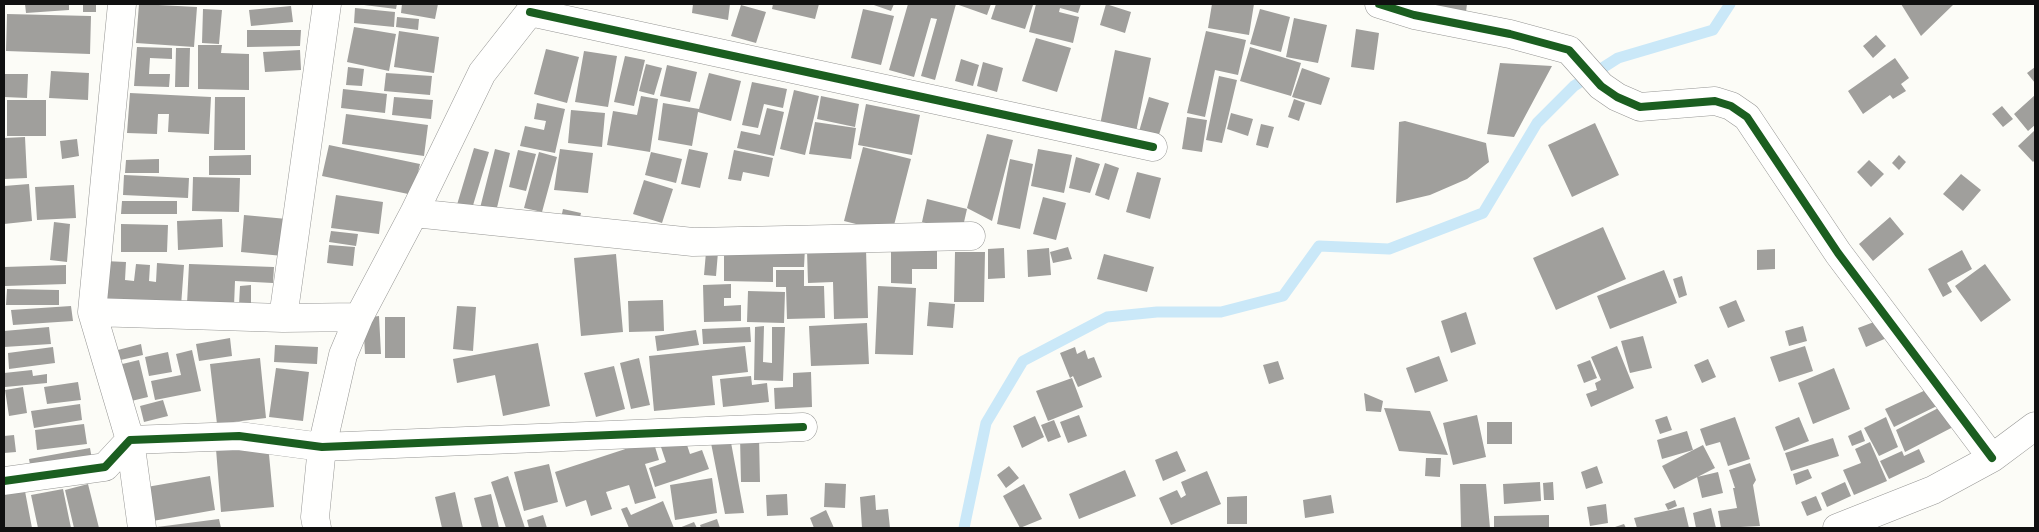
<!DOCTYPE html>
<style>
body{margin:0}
#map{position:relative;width:2039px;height:532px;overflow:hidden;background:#fcfcf7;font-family:"PT Serif",serif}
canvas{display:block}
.frame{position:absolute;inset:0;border:5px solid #101010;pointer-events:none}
</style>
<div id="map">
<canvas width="2039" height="532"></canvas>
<div class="frame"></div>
</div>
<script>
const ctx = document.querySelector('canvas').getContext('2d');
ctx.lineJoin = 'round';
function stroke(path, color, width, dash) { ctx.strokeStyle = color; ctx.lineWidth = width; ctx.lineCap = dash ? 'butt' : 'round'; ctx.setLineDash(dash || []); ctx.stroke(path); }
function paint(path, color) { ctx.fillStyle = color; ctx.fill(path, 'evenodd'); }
stroke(new Path2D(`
 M964,528L986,423L1023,361L1107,317L1157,312H1221L1283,296L1319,246L1389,249L1483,213L1537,123L1574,86L1618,58L1713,30L1730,4`), '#cae8f8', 11);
paint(new Path2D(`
 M25,4H69V10L26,13Z
 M83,4H96V12H83Z
 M139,4L197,7L194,47L136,43Z
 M356,4H397L396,9Z
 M402,4H438L435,19L401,13Z
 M693,4H730L728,20L692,13Z
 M773,4H819L815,19L772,9Z
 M871,4H894L891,11Z
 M908,4H991L987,15L956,4L935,80L921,76L937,19L931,18L914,77L889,70Z
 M996,4L1033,5L1025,29L991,19Z
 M1036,4H1081L1078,13L1060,8L1059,12L1079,17L1073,43L1029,32Z
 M1106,4L1131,12L1125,33L1100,25Z
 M1212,4H1254L1249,35L1208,28Z
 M1431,4H1467L1466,12Z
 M1901,4H1954L1921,36Z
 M741,5L766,12L756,43L731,36Z
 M291,6L293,22L251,26L249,10Z
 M355,8L395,12L394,27L354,23Z
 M203,9L222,10L219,44L202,43Z
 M863,9L894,16L881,65L851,58Z
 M1260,9L1290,17L1281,52L1250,44Z
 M7,14L91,16L90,54L6,51Z
 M397,17L419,19L418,30L396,27Z
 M1294,18L1327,25L1318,63L1286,57Z
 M354,27L396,34L389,71L347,62Z
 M1356,29L1379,33L1374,70L1351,67Z
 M247,30H301L300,46L247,47Z
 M399,31L439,37L434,73L394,67Z
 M1206,31L1246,40L1238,75L1215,70L1205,117L1187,113Z
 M1876,35L1886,46L1873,58L1863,46Z
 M1036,38L1071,48L1057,92L1022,81Z
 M198,45H222L221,53L249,54V90L198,89Z
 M137,47L172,48V59L150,58L149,74H170L169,87L134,86Z
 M1250,47L1301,63L1291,96L1240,81Z
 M176,48H190L189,87H175Z
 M546,49L579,57L567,103L534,94Z
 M300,50L301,70L265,72L263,52Z
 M1115,50L1151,58L1136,132L1100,125Z
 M584,51L617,56L608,107L575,102Z
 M625,56L645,60L634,106L614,102Z
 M1895,58L1909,78L1901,84L1906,91L1893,99L1890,95L1863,114L1848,91Z
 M961,59L979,65L973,86L955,81Z
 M983,62L1003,68L997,92L977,86Z
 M1500,63L1552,66L1514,137L1487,134Z
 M646,64L662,68L654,95L639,91Z
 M667,65L697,72L690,102L660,96Z
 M348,67L364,69L362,86L346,85Z
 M2035,67V83L2027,73Z
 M1302,68L1330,78L1321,105L1292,97Z
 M51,71L89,73L88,100L49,98Z
 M386,73L432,76L430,95L384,91Z
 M709,73L741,81L731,121L698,112L692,146L658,140L663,103L699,109Z
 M4,74H28L27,98L4,97Z
 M1219,76L1237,80L1222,143L1206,140Z
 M752,82L787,89L783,108L764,104L758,128L742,125Z
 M343,89L387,94L385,113L341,108Z
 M794,90L819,96L805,155L780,149Z
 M130,93L211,97L209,134L168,132L169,114H158L157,134L127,133Z
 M2035,95V125L2028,131L2014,114Z
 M641,96L658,99L650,152L607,145L613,111L637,115Z
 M821,96L859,104L855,127L817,119Z
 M215,97H245V150H214Z
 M394,97L433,100L431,119L392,115Z
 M1149,97L1169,103L1157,141L1138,135Z
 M1294,99L1305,103L1299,121L1288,117Z
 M7,100H46V136H7Z
 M537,103L565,109L555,153L520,146L525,126L544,130L546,121L534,119Z
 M866,104L920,115L912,155L858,145Z
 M2002,106L2013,119L2003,127L1992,114Z
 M767,108L784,112L774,156L737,148L741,131L760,135Z
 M571,110L605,113L602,147L568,143Z
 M1231,113L1253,119L1248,136L1227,129Z
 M346,114L428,125L424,156L342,144Z
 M1187,117L1207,120L1202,152L1182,149Z
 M1405,121L1486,143L1489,162L1467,179L1430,195L1396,203L1399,122Z
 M815,122L856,128L851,159L809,154Z
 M1595,123L1619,175L1572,197L1548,145Z
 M1261,124L1274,127L1268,148L1256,145Z
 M2035,130V160L2033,162L2018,146Z
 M987,134L1013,140L992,221L967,208Z
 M25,137L27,178L4,179V138Z
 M77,139L79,156L62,159L60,141Z
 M329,145L420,164L413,195L322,176Z
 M863,147L911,159L892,233L844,221Z
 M474,148L489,152L471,212L456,208Z
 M495,149L510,153L495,216L479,212Z
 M560,149L593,153L588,193L554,190Z
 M689,149L708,153L700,188L681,184Z
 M1038,149L1072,155L1064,193L1031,186Z
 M518,150L536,154L526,191L509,187Z
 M734,150L773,158L769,177L743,172L741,181L728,179Z
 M539,152L557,157L542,212L524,208Z
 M651,152L682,159L676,183L645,175Z
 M251,155V175H209V156Z
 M1899,155L1906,162L1899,170L1892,163Z
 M1076,157L1100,164L1090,193L1069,188Z
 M159,159V173H125L126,160Z
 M1010,159L1033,164L1020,229L997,224Z
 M1869,160L1884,174L1871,187L1857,172Z
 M1105,163L1119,168L1109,200L1095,195Z
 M1137,172L1161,178L1150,219L1126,212Z
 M1961,174L1981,190L1963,211L1943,194Z
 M124,175L189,178L188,198L123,195Z
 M193,177L240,178L239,212L192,211Z
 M644,180L673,189L662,223L633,214Z
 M29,184L32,221L4,224V186Z
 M74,185L76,218L37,220L35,187Z
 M336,195L383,202L379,234L331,228Z
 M1043,197L1066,203L1056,240L1033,234Z
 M927,199L967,209L962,231L922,222Z
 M122,201H177V214H121Z
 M563,209L581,213L578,226L560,223Z
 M244,215L287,219L283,256L241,252Z
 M1890,217L1904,234L1873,261L1859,244Z
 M222,219L223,247L178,250L177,221Z
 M54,222L70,224L67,262L50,260Z
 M121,224L168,225L167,252H121Z
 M1603,227L1626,279L1556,310L1533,258Z
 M331,231L358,234L356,246L329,242Z
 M891,244H937V269H912V284L891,283Z
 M329,245L355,247L353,266L327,263Z
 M724,247L805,248L804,267H773V282L724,281Z
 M1068,247L1072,259L1053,263L1050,252Z
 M1004,248L1005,278L988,279V249Z
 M1049,248L1051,275L1028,277L1027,250Z
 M866,249L868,318L834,319L833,282L808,283L807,250Z
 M1775,249V269L1757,270V250Z
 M1962,250L1972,269L1947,283L1952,292L1943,297L1928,269Z
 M706,252H718L716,276L704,275Z
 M955,252H985L984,302H954Z
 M616,254L623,332L581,336L574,258Z
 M1104,254L1154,267L1147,292L1097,279Z
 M104,261L126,262L125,280L134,281L136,264L150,265L149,281L156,282L157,263L184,265L181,306L101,302Z
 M189,264L274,267L273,283L235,281L234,306L187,304Z
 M1985,264L2011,300L1981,322L1955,286Z
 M66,265V284L5,286L4,267Z
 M776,270H804V286H824L825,318L787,319L786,287H776Z
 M1664,270L1677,303L1610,329L1597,296Z
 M1682,276L1687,295L1679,298L1673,279Z
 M731,284V298H724V306L741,305V321L704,322L703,285Z
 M251,285V305H239L240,286Z
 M878,286L916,288L913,355L875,354Z
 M7,289L59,290V305H6Z
 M748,291L785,292L784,323L747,322Z
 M663,300L664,331L629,332L628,301Z
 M1736,300L1745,321L1728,328L1719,307Z
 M929,302L955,304L953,328L927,326Z
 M71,306L73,321L13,325L11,310Z
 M457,306L476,307L473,351L453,349Z
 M1466,312L1476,344L1451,353L1441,321Z
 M379,316L381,354H365L363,318Z
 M385,317H405V358H385Z
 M1882,319L1889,337L1866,347L1858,328Z
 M867,323L869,364L811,366L809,326Z
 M764,326L763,362L772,363V327H785L783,381L754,380L755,327Z
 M1803,326L1807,341L1789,346L1785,331Z
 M49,327L51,344L4,347V331Z
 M750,327L751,342L703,344L702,329Z
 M696,330L699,345L657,351L655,336Z
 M1643,336L1652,368L1630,373L1621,341Z
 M230,338L232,356L199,361L196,344Z
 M538,343L550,406L503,416L495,375L457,383L453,359Z
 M141,344L143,355L116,361L114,351Z
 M275,345L318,347L317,364L274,362Z
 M745,346L748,372L712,376L715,405L654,411L649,356Z
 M1617,346L1634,388L1591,407L1586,394L1597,390L1595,383L1601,380L1591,357Z
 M1805,346L1813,371L1779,382L1770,357Z
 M53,347L55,363L9,369L8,353Z
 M1075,347L1077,354L1085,350L1088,359L1094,357L1102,377L1078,387L1073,376L1070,378L1060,353Z
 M192,350L201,391L155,400L151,381L181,375L176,354Z
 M168,352L172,372L149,376L145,357Z
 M1439,356L1448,381L1415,393L1406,368Z
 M260,358L266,418L217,424L210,364Z
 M639,358L650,405L631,409L620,363Z
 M1708,359L1716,377L1702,383L1694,365Z
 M139,360L148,397L123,403L114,366Z
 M1590,360L1597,378L1584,383L1577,365Z
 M1278,361L1284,379L1269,384L1263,365Z
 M614,366L625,409L596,417L584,373Z
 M276,368L309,372L303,421L269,417Z
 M1834,368L1850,409L1813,424L1798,383Z
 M32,370L33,376L47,374V383L5,387L4,373Z
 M811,372L812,407L775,409L774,388L793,387V373Z
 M751,376L752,385L767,383L769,402L723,407L720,379Z
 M1072,378L1083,407L1048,421L1036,391Z
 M78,382L81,400L47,404L44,387Z
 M23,387L27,413L9,416L5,390Z
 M1930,388L1939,405L1894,427L1885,409Z
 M1364,393L1383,401L1381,412L1366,411Z
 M163,400L168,416L144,422L140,406Z
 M80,404L82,420L34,428L31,411Z
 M1946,404L1955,426L1905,452L1896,430Z
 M1384,408L1430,411L1448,455L1399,451Z
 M1079,415L1087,436L1068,443L1060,422Z
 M1477,415L1486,457L1453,465L1443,423Z
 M1035,416L1044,437L1022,448L1013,426Z
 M1667,416L1672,430L1660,434L1655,420Z
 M1735,417L1750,459L1728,466L1720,442L1706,446L1700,429Z
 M1799,417L1809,441L1784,451L1775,427Z
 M1886,417L1898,447L1879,456L1864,428Z
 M1054,420L1061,437L1048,442L1041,425Z
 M1487,422H1512V444H1487Z
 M84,424L87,444L37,450L35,430Z
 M1861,430L1865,441L1852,446L1848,436Z
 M1687,431L1693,450L1662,459L1657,440Z
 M14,435L16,452L4,453V436Z
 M730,437L744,513L725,514L710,438Z
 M740,437H759L760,482H741Z
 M1833,438L1839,456L1791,471L1785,453Z
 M685,439L690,454L702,450L709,469L655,487L649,468L666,462L661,447Z
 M653,440L659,460L645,464L656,498L635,504L629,485L606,492L612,509L591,516L586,500L566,507L555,472Z
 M1870,442L1887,481L1854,495L1843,470L1861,463L1855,449Z
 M268,444L274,507L221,512L216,449Z
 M1703,445L1715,468L1674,489L1662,466Z
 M90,448L93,465L32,476L29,459Z
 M1919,449L1925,462L1889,479L1880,461L1902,451L1904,456Z
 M1177,451L1186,471L1163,481L1155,460Z
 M1426,458H1441L1440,477L1425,476Z
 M1750,463L1756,480L1753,485L1760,526L1721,528L1718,511L1737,508L1733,488H1735L1729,470Z
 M549,464L558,502L524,511L514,472Z
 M1009,466L1019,478L1006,488L997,475Z
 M1597,466L1603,483L1586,489L1581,472Z
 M1808,469L1812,478L1796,485L1793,474Z
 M1125,470L1136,496L1079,519L1069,494Z
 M1207,471L1221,504L1171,525L1159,498L1177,490L1181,498L1186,495L1181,482Z
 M1718,472L1723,493L1702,498L1697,477Z
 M210,476L215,510L147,522L141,488Z
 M508,476L525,528H506L491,482Z
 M712,478L717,513L675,520L670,485Z
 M1540,482L1541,501L1504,504L1503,484Z
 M1553,482L1554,500H1544L1543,483Z
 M1845,482L1851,496L1827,507L1821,493Z
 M825,483L846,484L845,508L824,507Z
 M88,484L99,528H74L65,490Z
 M1024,484L1042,519L1020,528L1003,496Z
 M1460,484H1486L1490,528H1461Z
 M24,486L32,528H5L4,490Z
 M63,489L71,528H38L31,495Z
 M455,492L463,528H442L435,497Z
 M491,494L499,528H482L474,498Z
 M787,494L788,515L767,516L766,495Z
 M875,495L876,510L888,509L890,528H862L860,497Z
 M1331,495L1334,513L1305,518L1303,500Z
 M1247,496V524H1227V497Z
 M1816,496L1822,510L1807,516L1801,502Z
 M1675,500L1677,506L1668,510L1665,504Z
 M663,501L674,528H629L621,509L627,507L631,515Z
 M1606,504L1608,523L1590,526L1587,507Z
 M1684,507L1689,528H1637L1634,518Z
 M1711,508L1716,528H1696L1693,513Z
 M826,510L834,528H814L810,518Z
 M543,515L547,528H529L527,520Z
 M1549,515V528H1494V516Z
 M219,519L221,528H157V527Z
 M717,519L720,528H701L700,525Z
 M694,522L697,528H679Z
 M1624,524L1626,528H1612Z`), '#a09f9c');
const minor = new Path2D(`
 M122,4L92,312L130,440L142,528
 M1379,4L1414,15L1510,34L1569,50L1601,86L1617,97L1640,107L1715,101L1731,106L1747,117L1838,253L1992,458
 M530,12L1153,147
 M414,213L693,242L971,236
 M92,312L283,318L359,317
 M283,318L327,4
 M4,481L105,467L130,440L239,436L322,447L803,427
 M317,528L315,517L322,447L343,355L359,317L414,213L482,73L536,4
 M1837,528L1933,490L1992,458L2035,426`);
stroke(minor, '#969694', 29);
stroke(minor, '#fffffe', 28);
stroke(new Path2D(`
 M1379,4L1414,15L1510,34L1569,50L1601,86L1617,97L1640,107L1715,101L1731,106L1747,117L1838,253L1992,458
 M530,12L1153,147
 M4,481L105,467L130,440L239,436L322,447L803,427`), '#1b5e20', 8);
</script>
